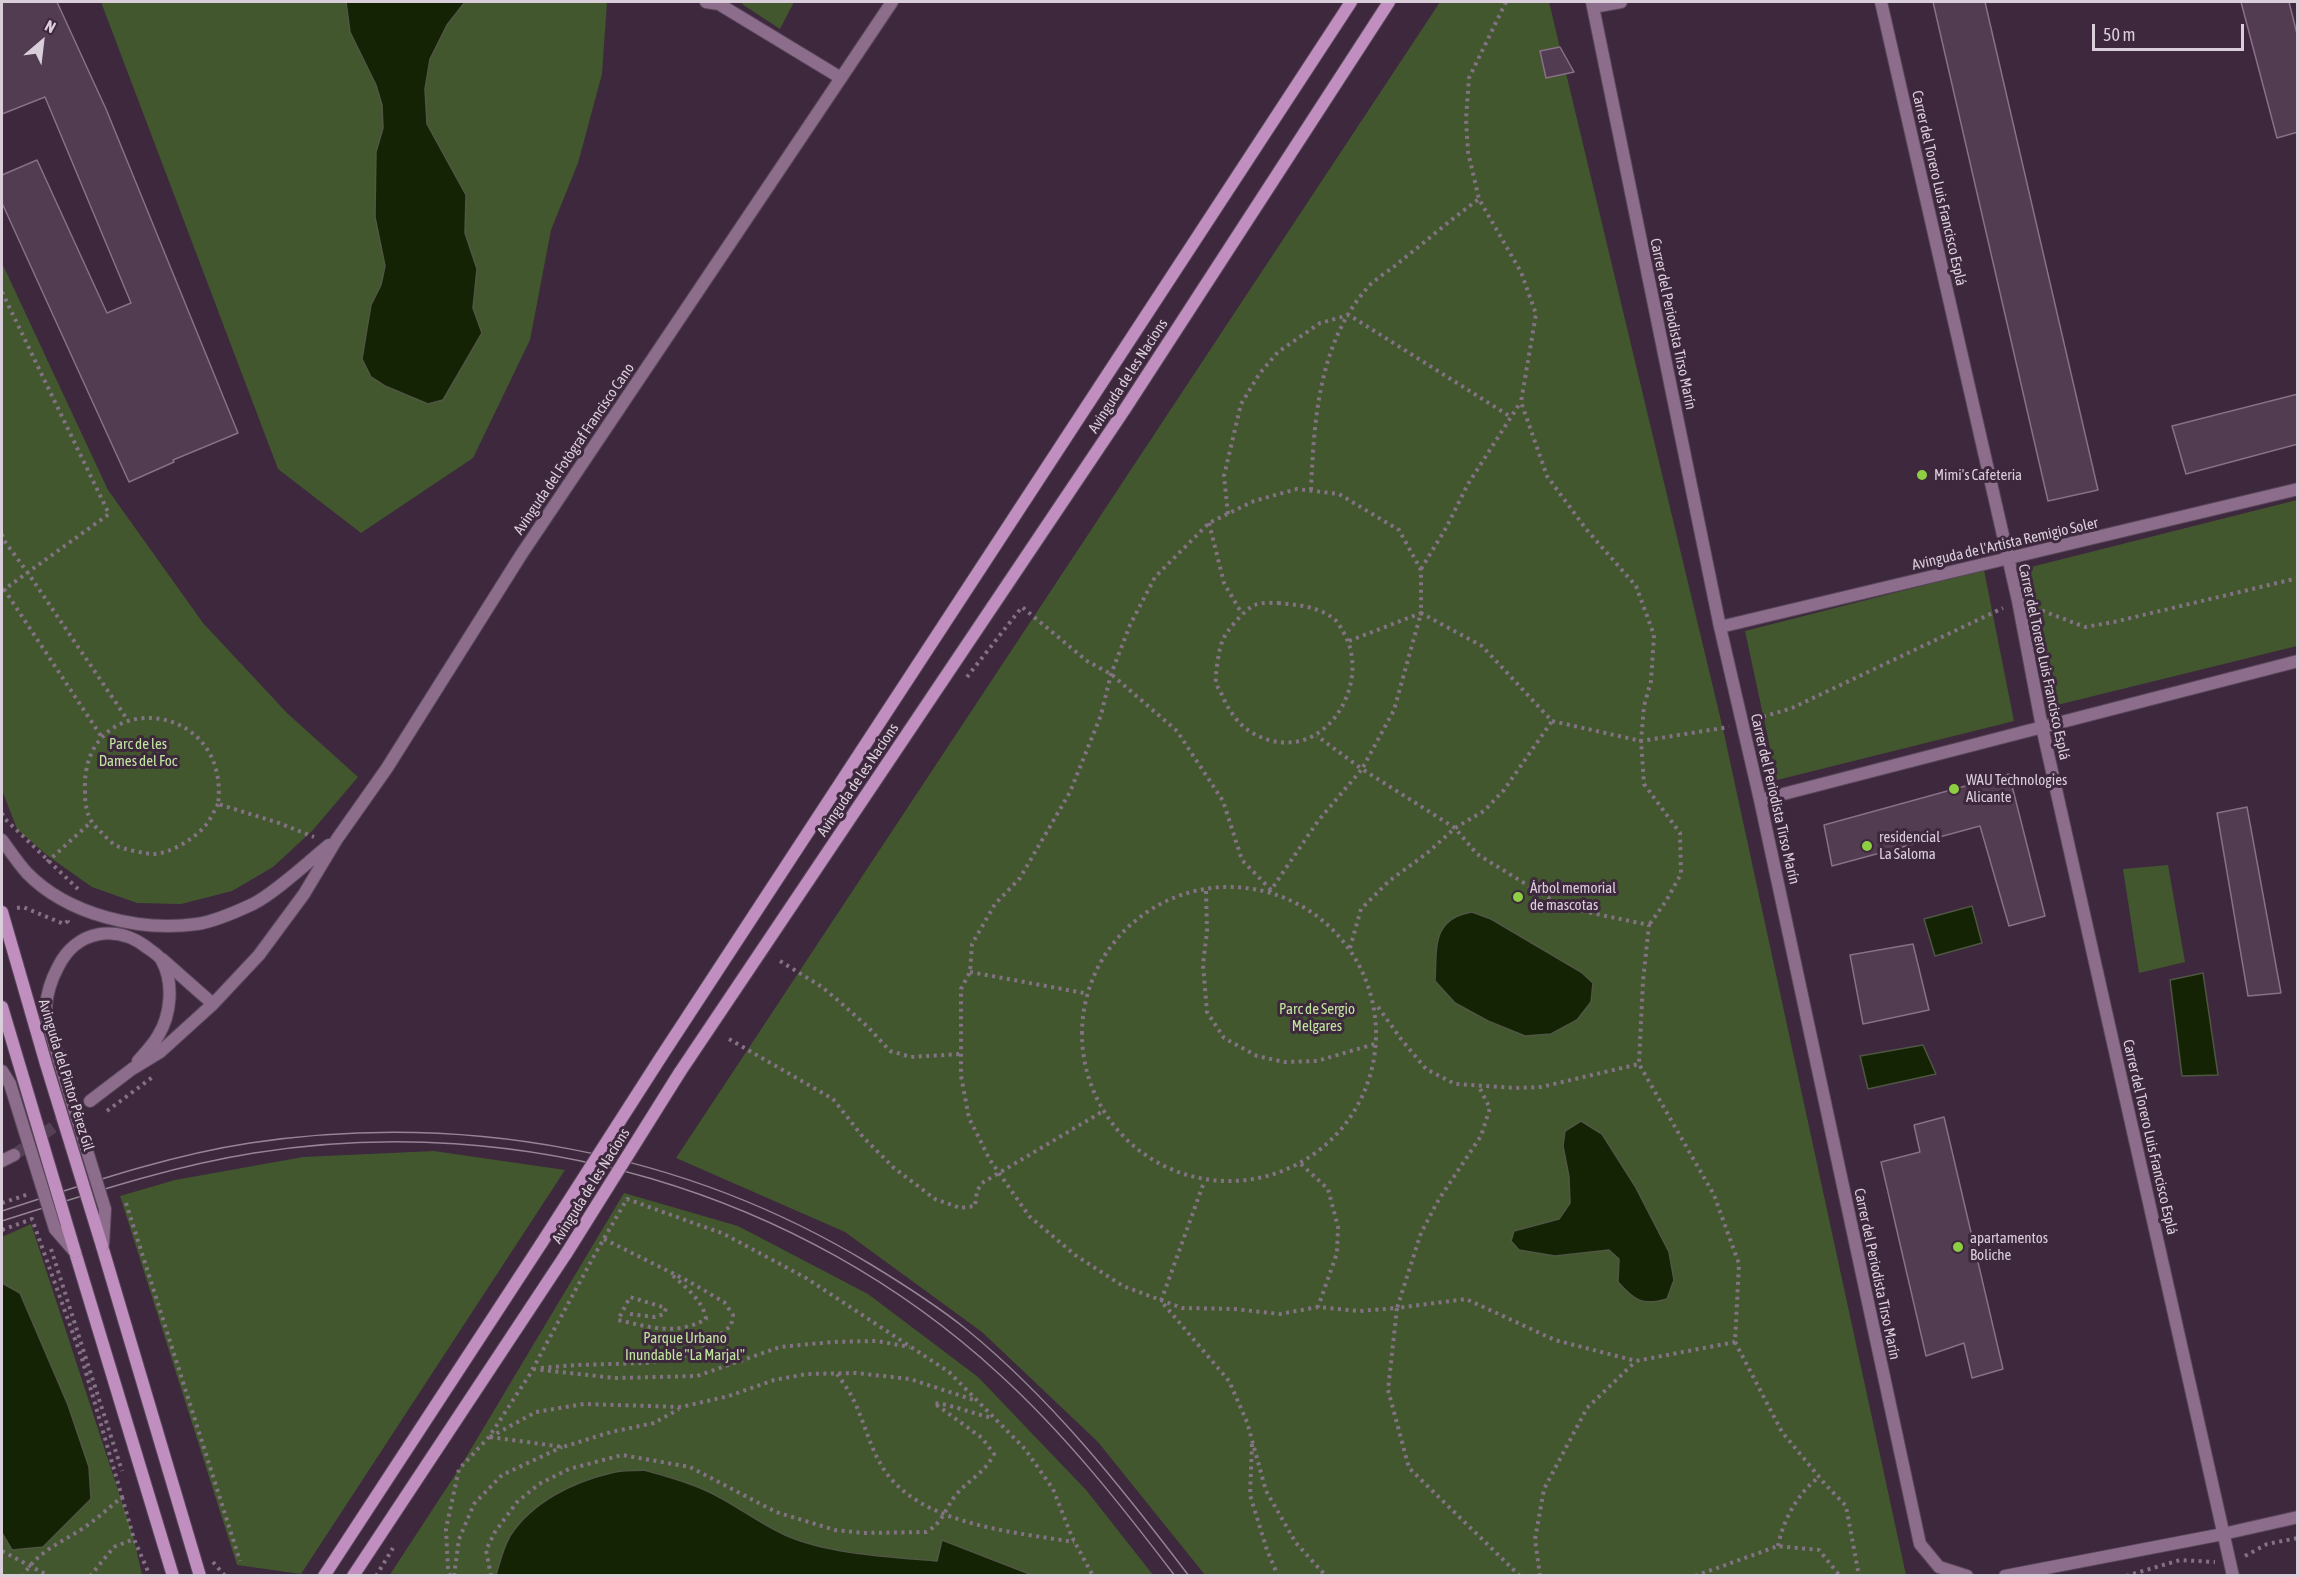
<!DOCTYPE html>
<meta charset="utf-8">
<style>
body{margin:0}
#map{position:relative;width:2299px;height:1577px;overflow:hidden;background:#3d283d;font-family:"Asap Condensed",sans-serif}
canvas{display:block}
.frame{position:absolute;inset:0;border:3px solid #dbcedb;pointer-events:none}
.north{position:absolute;left:12px;top:12px;width:60px;height:60px;-webkit-text-stroke:4px #3d283d;paint-order:stroke;rotate:28deg;font-size:16px;font-weight:700;line-height:24px;text-align:center;color:#dbcedb}
.north::after{content:'';display:block;margin:auto;width:21px;height:27px;background:#dbcedb;clip-path:polygon(50% 0,100% 100%,50% 72%,0 100%)}
.scale{position:absolute;left:2092px;top:24px;width:152px;height:27px;box-sizing:border-box;border:3px solid #dbcedb;border-top:0;padding-left:8px;font-size:18px;line-height:21px;white-space:nowrap;color:#dbcedb;-webkit-text-stroke:4px #3d283d;paint-order:stroke}
</style>
<div id="map">
<canvas width="2299" height="1577"></canvas>
<div class="frame"></div>
<div class="north">N</div>
<div class="scale">50 m</div>
</div>
<script>
const ctx = document.querySelector('canvas').getContext('2d');
ctx.lineJoin = 'round';
function paint(path, color) { ctx.fillStyle = color; ctx.fill(path, 'evenodd'); }
function stroke(path, color, width, dash) { ctx.strokeStyle = color; ctx.lineWidth = width; ctx.lineCap = dash ? 'butt' : 'round'; ctx.setLineDash(dash || []); ctx.stroke(path); }
function write(font, color, halo, rows, align = 'center') {
  ctx.font = font + ' "Asap Condensed",sans-serif'; ctx.lineWidth = 6; ctx.setLineDash([]); ctx.textBaseline = 'middle'; ctx.strokeStyle = halo; ctx.fillStyle = color; for (const [text, x, y, turn = 0] of rows) {
    ctx.save(); ctx.translate(x, y); ctx.rotate((+turn || 0) * Math.PI / 180); ctx.textAlign = isNaN(turn) ? turn : align; if (halo) ctx.strokeText(text, 0, 0); ctx.fillText(text, 0, 0); ctx.restore();
  }
}
paint(new Path2D(`
 M101,2H607L602,74L578,163L551,230L530,340L473,458L361,533L278,469Z
 M743,2H794L780,29L742,4Z
 M1440,2H1549L1723,729L1906,1575H1205L1098,1442L982,1332L845,1232L676,1158Z
 M2,263L108,490L203,623L287,713L358,777L312,831L273,867L232,891L181,904L137,903L92,887L48,856L17,829L2,790Z
 M2297,500V646L2049,707L2023,569Z
 M1984,570L2014,721L1777,780L1745,631Z
 M2168,865L2185,962L2139,973L2123,869Z
 M434,1151L565,1170L301,1574L237,1565L120,1196L175,1180L303,1157Z
 M624,1193L738,1226L868,1294L978,1377L1087,1491L1153,1575H1032L943,1540L938,1561C892,1557 826,1553 785,1535C759,1523 735,1505 709,1492C699,1487 687,1483 675,1479C666,1476 654,1471 644,1470C633,1470 620,1475 609,1478C549,1490 512,1514 496,1575L389,1576L459,1469Z
 M31,1224L134,1539L142,1575H2V1237Z`), '#42572e');
const water = new Path2D(`
 M346,2H465L447,25L430,59L425,89L427,124L466,195L465,233L477,269L473,308L482,333L443,400L428,404L385,386L371,377L362,359L371,305L381,285L385,266L375,217L376,152L383,128L382,105L376,85L350,32Z
 M1972,906L1982,943L1935,956L1924,919Z
 M1472,912L1491,919L1581,972L1593,983L1591,1002L1577,1020L1551,1034L1525,1036L1488,1021L1455,1003L1435,981C1437,948 1431,919 1472,912Z
 M2203,973L2218,1075L2182,1076L2170,980Z
 M1923,1045L1936,1074L1868,1089L1860,1056Z
 M1581,1121L1602,1134L1635,1186L1669,1252L1674,1280L1667,1299C1642,1306 1635,1301 1618,1282L1619,1259L1609,1250L1555,1256L1519,1250L1511,1241L1514,1231L1559,1219L1570,1203L1569,1177L1563,1146L1565,1131Z
 M2,1283L20,1293L68,1405L89,1467L91,1499L43,1547L12,1550L2,1533Z
 M644,1470C666,1476 689,1482 709,1492C735,1504 758,1523 785,1535C827,1554 891,1557 937,1561L942,1540L1032,1575H496C500,1562 503,1548 510,1536C532,1502 573,1482 611,1473C622,1470 634,1471 644,1470Z`);
paint(water, '#142303');
stroke(water, '#505644', 1.5);
const building = new Path2D(`
 M2,2H57L106,109L238,433L173,460L174,462L129,482L2,203V175L37,160L107,313L131,303L45,97L2,114Z
 M1933,2H1985L2098,490L2048,501Z
 M2241,2H2289L2298,38V132L2277,138Z
 M1560,47L1574,72L1546,78L1540,51Z
 M2298,394V444L2186,474L2172,426Z
 M2009,774L2045,916L2009,926L1980,826L1832,866L1824,825Z
 M2247,807L2281,993L2248,996L2217,813Z
 M1913,944L1929,1010L1863,1024L1850,955Z
 M1944,1117L2003,1369L1972,1378L1964,1343L1926,1356L1881,1162L1920,1152L1914,1125Z`);
paint(building, '#523c52');
stroke(building, '#887088', 1.5);
stroke(new Path2D(`
 M14,1155L90,1101`), '#554155', 12, [12, 6]);
const street = new Path2D(`
 M706,2L719,4L841,78
 M1592,2L1720,627L1760,800L1920,1544L1939,1567L1967,1576
 M1881,2L2018,601L2042,727L2233,1576
 M1593,7L1621,2
 M1720,627L2298,489
 M1760,800L2298,661
 M2,840C10,851 18,863 27,873C68,915 140,932 197,924C212,922 238,911 253,904C275,893 308,862 329,845
 M162,959L213,1004
 M59,1060C55,1044 46,1023 46,1007C47,992 51,980 58,967C76,930 117,923 149,949C153,952 160,956 162,961C174,983 171,1015 158,1036C153,1045 145,1053 138,1061
 M2,1071L10,1084
 M90,1101L132,1069L160,1052L213,1004L259,955L304,894L337,839L387,768L521,555L892,2
 M2,1161L14,1155
 M2005,1576L2223,1534L2298,1517`);
const secondary = new Path2D(`
 M2,912L46,1064
 M2,1007L22,1074
 M661,1057L1351,2
 M680,1072L1125,409L1389,2
 M102,1246L200,1576
 M75,1252L173,1576
 M324,1576L541,1244
 M353,1576L566,1254`);
stroke(street, '#594659', 14);
stroke(secondary, '#594659', 14);
stroke(new Path2D(`
 M1506,2L1469,78L1466,119L1468,152L1479,199L1521,272L1536,314L1521,402L1547,476L1586,529L1636,586L1654,635L1651,681L1644,706L1641,741L1644,784L1680,833L1681,874L1666,901L1649,925
 M2,292L109,514L2,591
 M1311,490C1314,419 1319,342 1368,287C1376,278 1388,272 1397,264C1424,243 1451,219 1479,199
 M1228,514L1224,476L1241,404L1260,373L1278,352L1320,323L1349,315L1511,417
 M1209,523L1224,583L1242,614
 M2,534L3,539L28,573L127,719
 M1421,569L1446,528L1468,484L1520,403
 M4,589L101,736
 M1278,603C1297,605 1318,606 1334,619C1337,621 1340,626 1342,630C1373,677 1331,758 1269,740C1245,733 1232,718 1222,695C1220,691 1217,687 1216,682C1215,676 1219,648 1222,642C1225,632 1245,609 1255,605C1261,602 1271,603 1278,603Z
 M2035,608L2085,627L2114,622L2298,578
 M1349,641L1421,613V570L1399,530L1339,494L1297,489L1254,501L1209,523L1155,577L1130,625L1111,674L1101,715L1070,792L1020,878L995,904L972,944L970,972L961,989V1076L969,1118L990,1160L1029,1216L1075,1255L1123,1286L1182,1308L1234,1309L1280,1314L1318,1307L1359,1311L1397,1308L1421,1233L1439,1199L1481,1136L1490,1108L1478,1085
 M967,677L1022,607L1087,661L1111,674L1177,731L1223,801L1242,860L1271,890L1318,821L1362,769L1317,736
 M1756,719L1792,708L2003,608
 M218,804C214,811 210,821 204,827C194,839 169,854 153,854C146,854 123,849 117,846C111,843 105,836 100,831C87,820 85,807 85,790C81,686 231,698 218,804L279,823L314,837
 M2,813L4,818L78,889
 M47,862L90,823
 M1082 1034a147 147 0 1 1 294 0a147 147 0 1 1-294 0Z
 M1206,891L1207,931L1203,965L1207,1012L1224,1038L1257,1056L1284,1062L1317,1061L1378,1043
 M17,908L23,907L64,924L68,921L66,918
 M1350,948L1361,909L1389,881L1426,854L1455,828L1484,811L1504,790L1552,721
 M780,961L822,987L840,1002L868,1027L890,1051L911,1057L961,1054
 M970,972L1084,993
 M1378,1007L1401,1039L1426,1069L1455,1084L1516,1088L1541,1087L1639,1064
 M729,1039L833,1099L863,1137L894,1168L935,1199L960,1208L975,1206L977,1191L982,1183L1105,1110
 M107,1111L154,1076
 M1301,1164L1328,1189L1338,1227L1337,1253L1318,1307
 M1203,1185L1161,1301L1229,1381L1247,1422L1266,1491L1296,1543L1326,1576
 M2,1203L29,1194
 M126,1203L240,1561
 M2,1230L32,1219L82,1359L122,1497C110,1507 98,1518 85,1527C63,1542 37,1551 23,1576
 M51,1249L122,1471
 M630,1314L655,1317L664,1314L666,1308L630,1297L618,1320C649,1327 676,1336 706,1319C703,1300 685,1287 672,1275
 M1735,1342L1782,1432L1825,1484L1846,1506L1859,1576
 M541,1368L576,1365L647,1363L694,1354L731,1326L733,1315L724,1302L688,1281L604,1239
 M533,1369L615,1378L697,1376L780,1347L832,1342L877,1341L910,1347
 M837,1374C842,1381 848,1389 852,1397C864,1420 869,1446 883,1468C919,1525 1014,1532 1074,1542
 M490,1437L536,1412L584,1404L681,1407L729,1396L774,1380L807,1374L856,1373L910,1379L977,1401
 M490,1437L563,1447L611,1432L654,1423L679,1409
 M1252,1444L1250,1495L1267,1550L1278,1576
 M122,1497L134,1539L150,1576
 M1778,1546C1783,1520 1798,1493 1819,1477
 M2,1551L49,1576
 M2245,1556L2267,1544L2298,1538
 M213,1562L225,1576
 M90,1576L114,1547L134,1539
 M376,1576L393,1548
 M450,1576L448,1569L446,1529L459,1469L489,1437L530,1374L595,1254L627,1199L724,1234L806,1278L949,1372L1025,1449L1053,1489L1072,1537L1093,1576
 M454,1576L459,1539L474,1504L502,1475L562,1447
 M491,1576L486,1550L495,1532L517,1502L539,1484L569,1469L622,1455L690,1467L776,1512L835,1530L863,1533L926,1532C942,1524 945,1509 955,1496C968,1480 985,1473 994,1454L982,1438L934,1403C954,1405 973,1414 993,1418
 M1520,1576L1409,1468L1388,1390L1397,1308L1466,1299L1555,1340L1636,1361L1735,1342L1739,1264L1714,1195L1639,1064L1643,981L1649,925L1563,907L1477,854L1455,828L1362,769L1394,710L1421,613L1482,646L1552,721L1641,741L1729,727
 M1540,1576L1535,1539L1544,1489L1587,1408L1636,1361
 M1695,1576L1778,1546L1819,1550L1840,1576
 M2126,1576L2180,1560L2215,1562`), '#837283', 4, [3, 4.5]);
stroke(street, '#8c6d8c', 12);
stroke(secondary, '#c08fc0', 12);
stroke(new Path2D(`
 M2,1211C83,1185 165,1156 250,1143C465,1111 684,1151 870,1264C903,1284 936,1305 966,1329C1052,1399 1122,1488 1189,1576
 M2,1221C85,1195 167,1167 254,1153C520,1110 800,1191 999,1374C1065,1434 1121,1505 1175,1576`), '#958495', 1.5);
const streetBridge = new Path2D(`
 M59,1060L105,1209L103,1245
 M10,1084L55,1229L75,1252`);
const secondaryBridge = new Path2D(`
 M46,1064L102,1246
 M22,1074L75,1252
 M541,1244L661,1057
 M566,1254L680,1072`);
stroke(streetBridge, '#594659', 14, []);
stroke(secondaryBridge, '#594659', 14, []);
stroke(streetBridge, '#8c6d8c', 12);
stroke(secondaryBridge, '#c08fc0', 12);
for (const [x, y, r, color] of [
 [1922,475,6,"#8ece43"],
 [1954,789,6,"#8ece43"],
 [1867,846,6,"#8ece43"],
 [1518,897,6,"#8ece43"],
 [1958,1247,6,"#8ece43"]
]) { const dot = new Path2D(); dot.arc(x, y, r, 0, 2 * Math.PI); ctx.fillStyle = color; ctx.fill(dot); stroke(dot, '#3d283d', 2); }
write('15px', '#dbcedb', '#3d283d', [
 ["Carrer del Torero Luis Francisco Esplá",1939,188,77],
 ["Carrer del Periodista Tirso Marín",1673,324,78],
 ["Avinguda de les Nacions",1128,376,-57],
 ["Avinguda del Fotògraf Francisco Cano",574,449,-56],
 ["Avinguda de l'Artista Remigio Soler",2005,544,-13],
 ["Carrer del Torero Luis Francisco Esplá",2044,662,78],
 ["Avinguda de les Nacions",858,780,-56],
 ["Carrer del Periodista Tirso Marín",1775,799,77],
 ["Avinguda del Pintor Pérez Gil",66,1075,73],
 ["Carrer del Torero Luis Francisco Esplá",2150,1137,77],
 ["Avinguda de les Nacions",591,1186,-58],
 ["Carrer del Periodista Tirso Marín",1877,1274,78]
]);
write('15px', '#dbcedb', '#3d283d', [
 ["Mimi's Cafeteria",1934,475],
 ["WAU Technologies",1966,780],
 ["Alicante",1966,797],
 ["residencial",1879,837],
 ["La Saloma",1879,854],
 ["Árbol memorial",1530,888],
 ["de mascotas",1530,905],
 ["apartamentos",1970,1238],
 ["Boliche",1970,1255]
], 'left');
write('15px', '#c0e59e', '#3d283d', [
 ["Parc de les",138,744],
 ["Dames del Foc",138,761],
 ["Parc de Sergio",1317,1009],
 ["Melgares",1317,1026],
 ["Parque Urbano",685,1338],
 ["Inundable \"La Marjal\"",685,1355]
]);
</script>
